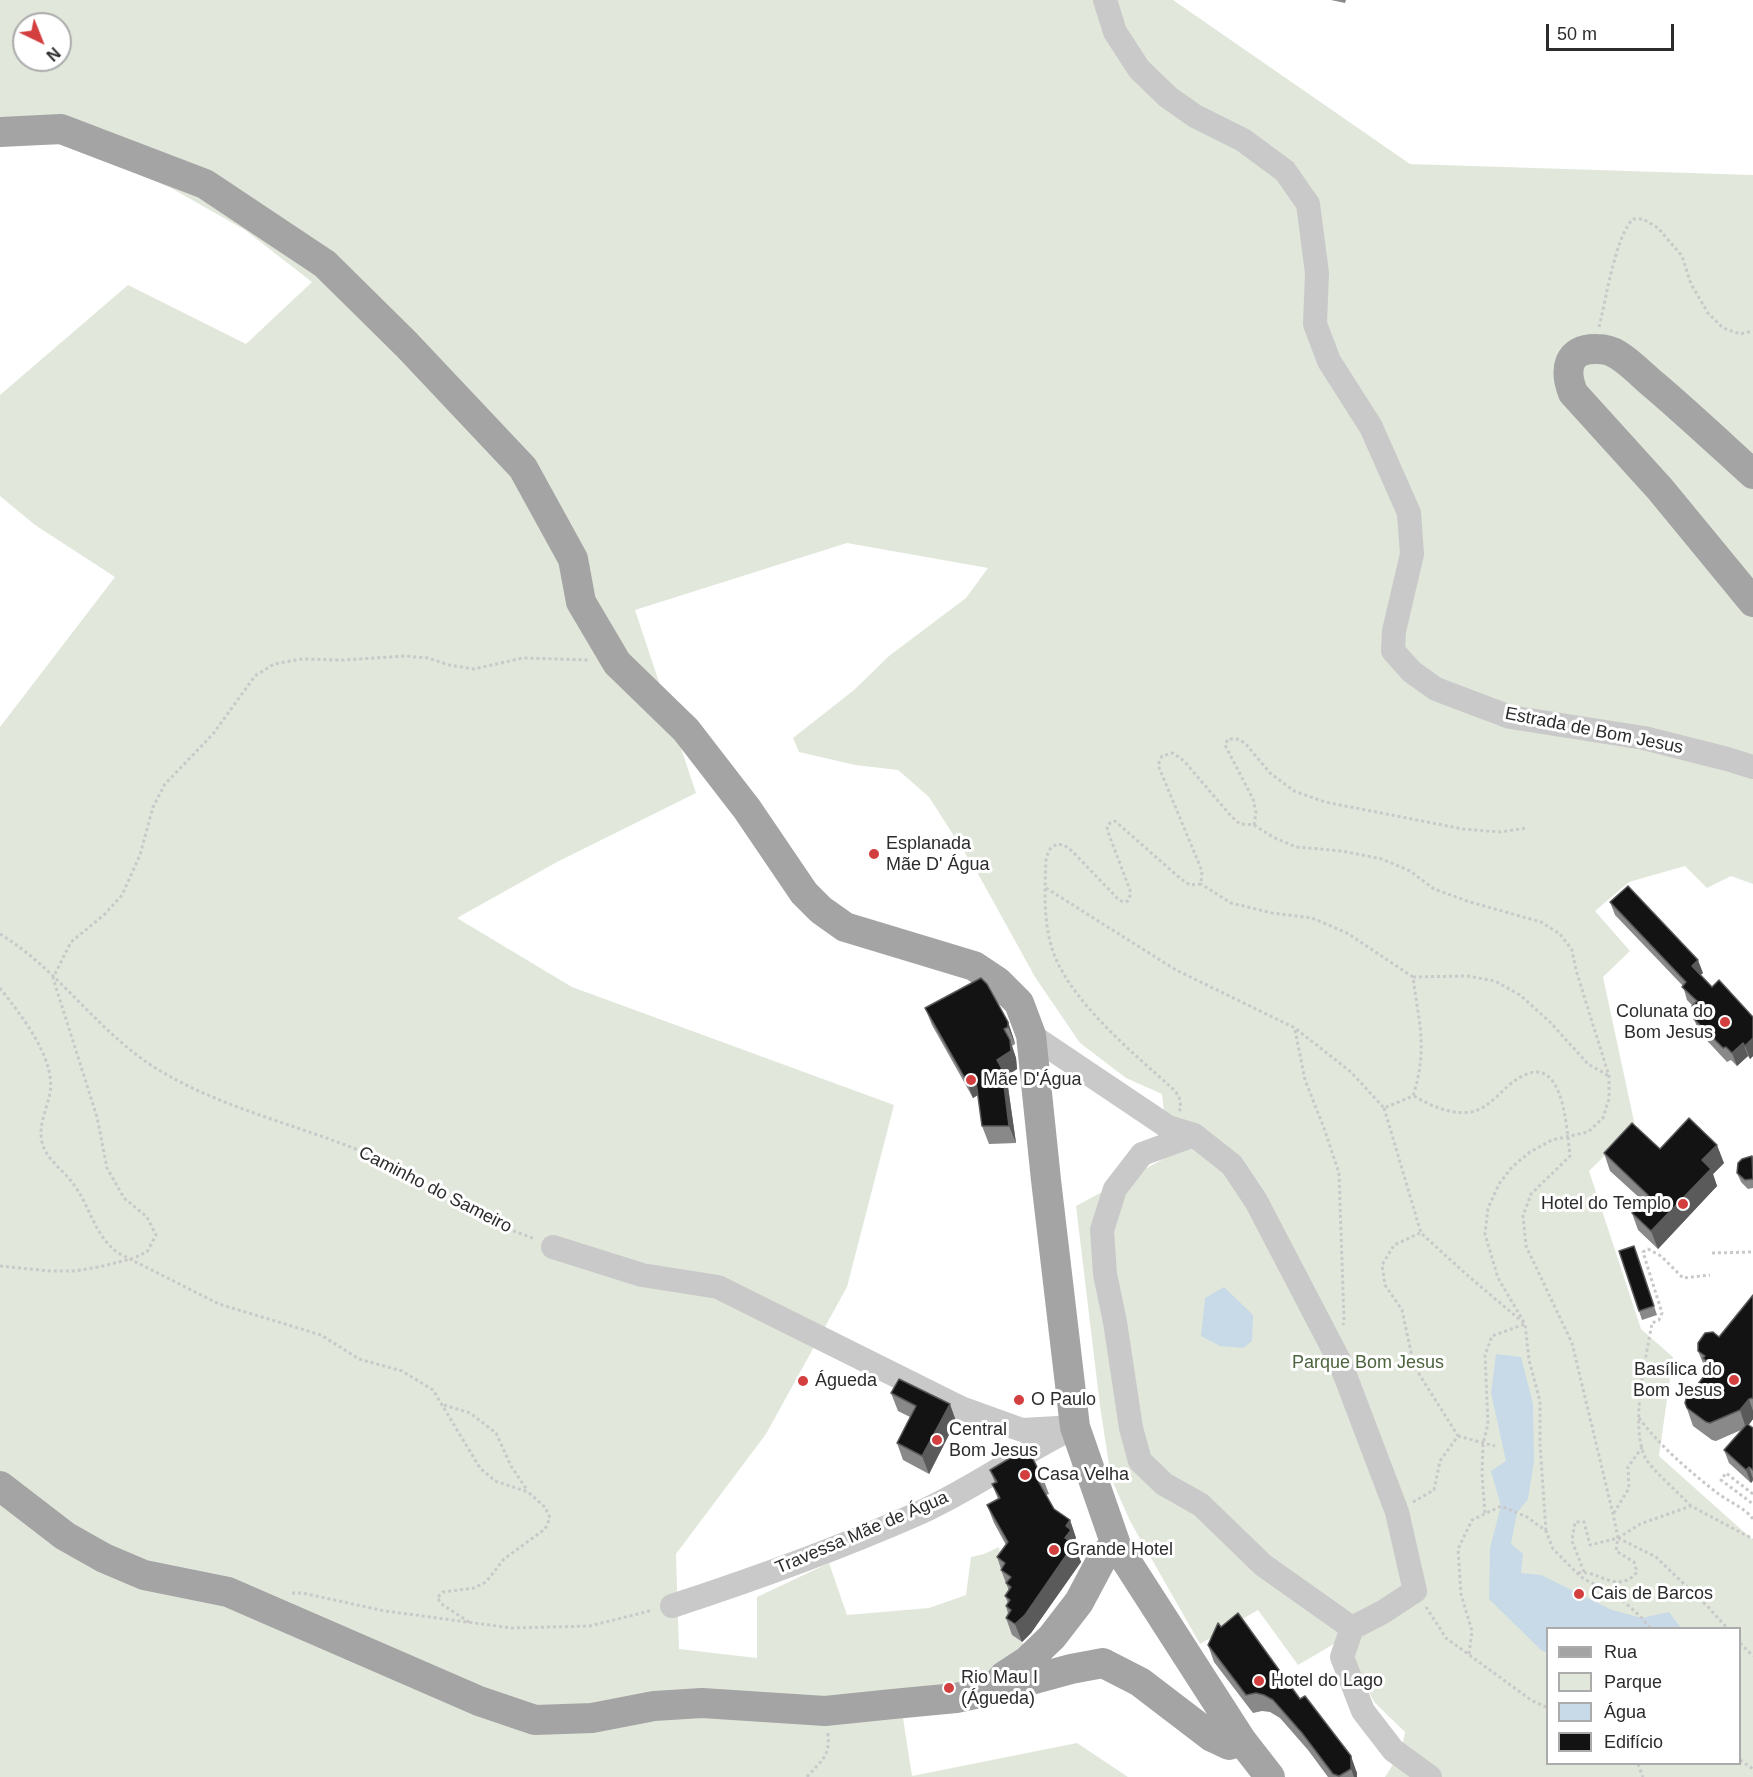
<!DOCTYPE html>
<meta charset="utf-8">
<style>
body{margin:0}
#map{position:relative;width:1753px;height:1777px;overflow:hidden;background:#fff;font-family:Helvetica,sans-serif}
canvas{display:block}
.legend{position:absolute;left:1546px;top:1627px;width:195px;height:138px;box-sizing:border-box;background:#fff;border:2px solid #ababab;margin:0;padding:8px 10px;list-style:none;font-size:18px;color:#2c2c2c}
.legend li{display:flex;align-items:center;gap:12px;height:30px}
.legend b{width:30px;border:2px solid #ababab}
.north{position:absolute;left:12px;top:12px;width:60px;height:60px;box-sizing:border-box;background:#fff;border:2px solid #ababab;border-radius:50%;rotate:137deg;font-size:16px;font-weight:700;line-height:24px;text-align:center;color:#2c2c2c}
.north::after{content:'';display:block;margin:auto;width:21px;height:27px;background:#d33e3f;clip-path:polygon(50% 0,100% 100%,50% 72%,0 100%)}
.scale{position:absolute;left:1546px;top:24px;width:128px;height:27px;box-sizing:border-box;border:3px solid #2c2c2c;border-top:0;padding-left:8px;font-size:18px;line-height:21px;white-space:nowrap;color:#2c2c2c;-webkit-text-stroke:4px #fff;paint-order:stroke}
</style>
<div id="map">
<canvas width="1753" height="1777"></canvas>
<ul class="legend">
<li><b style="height:8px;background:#a4a4a4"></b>Rua</li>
<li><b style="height:16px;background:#e1e8db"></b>Parque</li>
<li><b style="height:16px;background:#c8d9e7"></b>Água</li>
<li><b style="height:16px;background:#131313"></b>Edifício</li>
</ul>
<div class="north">N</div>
<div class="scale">50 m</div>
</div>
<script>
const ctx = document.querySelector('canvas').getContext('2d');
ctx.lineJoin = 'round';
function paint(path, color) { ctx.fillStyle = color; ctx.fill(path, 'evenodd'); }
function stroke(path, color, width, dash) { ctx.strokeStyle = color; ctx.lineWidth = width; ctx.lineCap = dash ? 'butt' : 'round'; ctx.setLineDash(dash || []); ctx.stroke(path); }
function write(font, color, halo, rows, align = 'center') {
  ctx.font = font + ' Helvetica,sans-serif'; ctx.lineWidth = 6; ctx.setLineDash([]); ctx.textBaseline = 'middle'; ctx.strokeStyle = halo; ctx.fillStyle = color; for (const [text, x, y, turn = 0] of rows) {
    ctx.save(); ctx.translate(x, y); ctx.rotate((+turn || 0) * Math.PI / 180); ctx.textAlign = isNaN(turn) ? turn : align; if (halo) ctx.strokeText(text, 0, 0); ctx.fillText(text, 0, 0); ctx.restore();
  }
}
paint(new Path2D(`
 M0,0H1173L1410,164L1753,175V884L1731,876L1707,888L1685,866L1629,882L1595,911L1630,951L1603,977L1635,1126L1589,1171L1641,1329L1673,1357L1659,1456L1753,1540V1777H1385L1401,1752L1405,1732L1375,1703L1350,1658L1351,1634L1298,1665L1258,1610L1200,1644L1130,1521L1111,1478L1100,1406L1076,1206L1169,1156L1162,1094L1126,1078L1080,1043L1035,977L977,872L929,797L898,770L855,765L799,752L793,738L854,690L889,656L966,598L988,568L847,543L635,610L696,793L557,862L457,918L572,987L894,1105L847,1287L766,1434L676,1554L679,1649L757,1658V1597L829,1563L847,1615L929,1608L966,1595L971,1557L984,1554L999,1547L1003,1575L1017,1595L1012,1635L1024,1644C1010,1665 983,1674 960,1684C940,1693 922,1707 903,1718L912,1776L1077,1743L1128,1777H0V727L115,577L35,525L0,496V395L128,285L246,344L312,282L245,230L171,188L66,144L0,146ZM24,24H60V60H24ZM1548,1628H1740V1764H1548Z`), '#e1e8db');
paint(new Path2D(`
 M1224,1287L1253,1315L1252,1341L1243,1348L1220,1346L1201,1336L1205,1298Z
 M1496,1354L1521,1357L1533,1404L1534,1461L1528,1499L1517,1513L1511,1544L1523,1554L1521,1573L1541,1575L1612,1610L1642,1618L1669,1612L1681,1628H1548L1547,1653L1541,1650L1489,1599L1490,1548L1501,1506L1491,1471L1506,1461L1491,1393Z`), '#c8d9e7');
stroke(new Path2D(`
 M1599,327C1606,300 1615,237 1633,219H1643L1658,228L1682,256L1691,284L1708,313L1723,328L1740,334L1753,331
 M1254,825L1273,837L1296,847L1342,851L1382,859L1410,871L1434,889L1470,902L1541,922L1560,934L1572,950L1576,970L1609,1076V1099L1603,1118L1588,1132L1552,1140L1530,1152L1512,1167L1499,1184L1488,1208L1485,1234L1498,1278L1525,1324L1492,1336L1485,1355L1488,1424L1483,1444L1482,1474L1485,1514
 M1046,888L1176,970L1295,1028L1351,1072L1384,1108L1413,1096C1428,1049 1419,1024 1413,977L1347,933L1312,918L1272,913L1231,903L1201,884
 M0,934C61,971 100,1036 162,1072C232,1113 313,1128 386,1162C419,1177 447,1202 480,1217C498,1226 517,1232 535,1239
 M1413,977L1467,976L1495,981L1520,995L1550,1022L1588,1064L1609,1076
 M0,988C20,1014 56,1058 50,1093C47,1109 38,1125 42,1142C46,1160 64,1170 74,1185C91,1208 94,1235 118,1253L219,1304L321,1335L359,1359L402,1371L433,1390L480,1468L495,1481L528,1492L545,1507L550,1518L545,1529L504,1559L486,1582L474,1588L443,1592L437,1598L443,1605L469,1622
 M1295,1030L1305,1080L1324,1128L1339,1173L1344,1320L1343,1325
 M1414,1096C1432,1106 1450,1115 1471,1112C1486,1109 1497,1096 1508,1086C1562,1040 1566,1120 1570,1156L1531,1194L1523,1216L1526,1246L1572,1343L1613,1514L1618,1538L1616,1551L1634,1562L1637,1572C1617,1596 1597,1568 1577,1573
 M1384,1108L1421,1233L1467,1275L1525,1324L1529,1360L1540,1401V1444L1546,1531
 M1179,1111L1181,1108L1179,1096L1172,1088C1132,1052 1065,997 1051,945C1043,916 1045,887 1046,858L1050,849L1057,844L1064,845L1072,851L1118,899L1123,902L1128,901L1130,896V890L1108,832L1107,827L1110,823L1115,821L1181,879L1190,885L1201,884L1202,871L1158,765L1162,756L1173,753L1184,761L1231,816L1240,824L1254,825L1256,812L1253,799L1225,745L1228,739H1237L1245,743L1270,773L1294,791L1325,802L1463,829L1500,832L1527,828
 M1712,1253L1753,1252
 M0,1266L50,1271H75L99,1267L131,1259L147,1252L156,1235L147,1217L124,1198L107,1168L97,1117L53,978L71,942L105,914L122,895L140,855L153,807L165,784L213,734L255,676L274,664L302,659L343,660L406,656L428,658L449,665L474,669L523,658L588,660
 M444,1405L470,1413L496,1433L511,1466L527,1490
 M1639,1418C1660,1446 1688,1470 1716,1492C1727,1501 1744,1507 1753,1519
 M1458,1436L1495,1446
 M1753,1494L1726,1473L1721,1480L1753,1504
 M1413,1502L1434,1490L1440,1461L1458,1436L1414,1366L1402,1310L1385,1285L1382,1265L1394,1245L1420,1233
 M1691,1506C1680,1494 1653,1471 1646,1459C1629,1427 1646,1358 1652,1323L1659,1320L1662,1313L1643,1252L1648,1249L1661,1256L1683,1278L1710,1275
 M1614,1513L1629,1488L1628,1467L1642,1447
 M1618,1538L1656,1557L1709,1608L1727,1628
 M1584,1572L1572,1541L1575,1522H1584L1590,1545L1618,1538L1640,1524L1691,1506L1753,1539
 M292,1593H302L385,1611L512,1628L590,1626L653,1610
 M1426,1607L1446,1638L1531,1700L1548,1708
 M1740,1643L1753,1656
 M1469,1654L1472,1631L1461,1594L1458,1549L1472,1520L1501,1506L1527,1517L1546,1531L1553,1549L1577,1573L1584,1579L1618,1596L1642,1618L1650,1628
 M1740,1760L1753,1769
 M1638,1764L1643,1777
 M807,1777C822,1759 830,1758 828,1733`), '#c9c9c9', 3, [3, 3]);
stroke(new Path2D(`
 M1105,0L1115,32L1139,69L1168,97L1195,116L1243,140L1285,171L1308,204L1317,273L1315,324L1329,361L1371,427L1409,513L1412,554L1394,631L1393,651L1412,672L1436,689L1510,717L1644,738L1727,759L1753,767
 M1031,1035L1168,1127L1194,1135L1232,1165L1256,1201L1340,1362L1397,1512L1415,1591L1383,1612L1352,1628L1342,1657L1363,1711L1393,1750L1430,1777
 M1194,1135L1142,1154L1115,1189L1102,1230L1105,1274L1115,1322L1131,1428L1140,1461L1164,1484L1201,1505L1263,1565L1352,1628
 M553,1247L642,1275L718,1287L961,1408L1022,1430L1075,1427
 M672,1606C755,1579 837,1549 917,1514C969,1491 1015,1457 1065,1432`), '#c9c9c9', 24);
stroke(new Path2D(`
 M0,132L61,129L205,184L325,264L407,345L523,468L573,559L581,602L617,663L686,730L747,809L804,893L821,910L845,927L974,966L998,982L1019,1003L1031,1035L1046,1180L1075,1427L1116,1545L1242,1741L1270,1777
 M1753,474C1720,444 1688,414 1654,385C1642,375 1631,363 1618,355C1612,351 1604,349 1597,349C1567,348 1564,370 1573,393L1660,489L1753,602
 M0,1486L65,1536L104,1558L144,1575L228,1592L479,1701L535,1720L592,1718L654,1706L702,1703L825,1711L893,1704L956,1698L994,1690L1071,1669L1103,1663L1140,1682L1212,1737L1229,1745L1242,1741
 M999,1682L1004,1676L1027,1661L1052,1637L1079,1602L1104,1555L1116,1545`), '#a4a4a4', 30);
paint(new Path2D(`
 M1331,0H1346L1345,3Z
 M1610,902L1703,973L1700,975L1712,987L1753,1017V1056L1750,1059L1748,1056L1737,1066L1731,1060L1727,1062L1699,1032L1694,1019L1696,1017L1692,1005L1687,1000L1683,986L1615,915Z
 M925,1008L1008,1022L1014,1040L1015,1044L1012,1046L1016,1058L1017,1069L1005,1077L1008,1087L1016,1143L989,1144L982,1126L978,1095L973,1098L932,1025Z
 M1660,1149L1724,1163L1713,1174L1717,1186L1658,1249L1638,1230L1632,1213L1643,1201L1610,1171L1604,1153Z
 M1753,1156V1188L1748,1189L1741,1182L1737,1173Z
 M1634,1246L1657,1315L1642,1320L1619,1251Z
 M1753,1295V1419L1749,1425L1753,1428V1481L1751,1483L1729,1463L1724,1450L1741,1430L1716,1441L1712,1440L1693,1426L1685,1403L1708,1372L1705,1368L1698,1351L1719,1337Z
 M891,1393L956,1421L929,1474L903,1460L897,1443L910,1417L898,1411Z
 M990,1470L1042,1476L1049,1494L1046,1495L1054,1509L1070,1520L1076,1538L1074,1540L1077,1547L1076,1549L1081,1562L1031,1633L1022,1642L1012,1635L1006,1618L1008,1614L1006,1606L1008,1603L1005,1596L1009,1591L1001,1570V1569L997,1557L1006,1545L994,1523L987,1505L998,1499L992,1484L995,1483Z
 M1221,1627L1300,1699L1357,1773V1777H1328L1308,1750L1280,1718L1270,1712L1262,1711L1253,1713L1214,1662L1208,1645Z`), '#898989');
paint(new Path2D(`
 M1698,960L1703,973L1696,979L1692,966Z
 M1008,1022L1014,1040L1015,1044L1008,1027Z
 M1753,1038V1056L1750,1059L1745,1046Z
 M1010,1040L1016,1058L1017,1069L1005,1077L1008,1087L1016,1143L1009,1126L997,1060Z
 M1743,1043L1748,1056L1737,1066L1732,1053Z
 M975,1074L982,1092L973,1098L966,1080Z
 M1717,1145L1724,1163L1713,1174L1717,1186L1658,1249L1651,1231L1702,1160Z
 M1749,1399L1753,1411V1419L1746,1428L1740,1410Z
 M950,1404L956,1421L929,1474L922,1456Z
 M1749,1467L1753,1479L1751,1483L1746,1470Z
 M1070,1520L1076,1538L1074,1540L1077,1547L1076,1549L1081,1562L1031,1633L1022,1642L1015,1624L1065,1538L1066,1526Z
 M1351,1756L1357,1773V1777H1354L1351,1769Z`), '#5a5a5a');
const building = new Path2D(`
 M1628,886L1698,960L1692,966L1712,987L1719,980L1753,1017V1038L1745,1046L1743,1043L1732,1053L1726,1047L1723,1048L1694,1019L1699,1013L1692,1006L1697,1001L1682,987L1686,982L1610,902Z
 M981,978L987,984L1008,1022V1027L1004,1029L1010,1040L1011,1051L997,1060L1002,1069L1009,1126H982L975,1074L966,1080L925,1008Z
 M1689,1118L1717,1145L1702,1160L1711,1169L1651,1231L1632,1213L1648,1195L1604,1153L1632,1123L1660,1149Z
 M1752,1156L1753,1179L1745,1180L1737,1173L1738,1163L1742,1159Z
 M1634,1246L1654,1306L1639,1311L1619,1251Z
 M1753,1295V1398L1749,1399L1740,1410L1710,1423L1706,1422L1687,1408L1685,1403L1686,1399L1712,1366L1703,1358L1705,1356L1698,1351V1343L1705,1333L1713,1332L1719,1337Z
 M899,1379L950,1404L922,1456L897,1443L916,1406L891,1393Z
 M1747,1424L1753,1428V1470L1749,1467L1746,1470L1724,1450Z
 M1027,1448L1042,1476L1037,1479L1054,1509L1070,1520L1066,1526L1071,1530L1065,1538L1074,1544L1025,1615L1015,1624L1006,1618L1011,1610L1006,1606L1010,1600L1005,1596L1011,1587L1006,1583L1011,1577L1001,1570L1005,1563L997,1557L1008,1542L987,1505L1000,1498L992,1484L997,1482L990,1470Z
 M1238,1613L1300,1699L1305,1696L1351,1756V1769L1339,1776L1333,1774L1302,1733L1273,1700L1264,1695L1256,1693L1246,1695L1208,1645L1218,1623L1221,1627Z`);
paint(building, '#131313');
stroke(building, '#5a5a5a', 1.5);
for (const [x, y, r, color] of [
 [874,854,6,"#d33e3f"],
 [1725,1022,6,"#d33e3f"],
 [971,1080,6,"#d33e3f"],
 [1683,1204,6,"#d33e3f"],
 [1734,1380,6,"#d33e3f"],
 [803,1381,6,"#d33e3f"],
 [1019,1400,6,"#d33e3f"],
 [937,1440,6,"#d33e3f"],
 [1025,1475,6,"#d33e3f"],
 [1054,1550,6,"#d33e3f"],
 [1579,1594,6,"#d33e3f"],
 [1259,1681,6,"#d33e3f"],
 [949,1688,6,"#d33e3f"]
]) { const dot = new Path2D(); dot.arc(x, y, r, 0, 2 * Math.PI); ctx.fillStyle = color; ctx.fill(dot); stroke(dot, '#fff', 2); }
write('18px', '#2c2c2c', '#fff', [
 ["Estrada de Bom Jesus",1594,731,11],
 ["Caminho do Sameiro",435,1190,27],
 ["Travessa Mãe de Água",862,1533,-23]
]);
write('18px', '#2c2c2c', '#fff', [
 ["Esplanada",886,844],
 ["Mãe D' Água",886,865],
 ["Colunata do",1713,1012,"right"],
 ["Bom Jesus",1713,1033,"right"],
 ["Mãe D'Água",983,1080],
 ["Hotel do Templo",1671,1204,"right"],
 ["Basílica do",1722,1370,"right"],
 ["Bom Jesus",1722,1391,"right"],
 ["Águeda",815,1381],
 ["O Paulo",1031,1400],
 ["Central",949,1430],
 ["Bom Jesus",949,1451],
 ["Casa Velha",1037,1475],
 ["Grande Hotel",1066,1550],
 ["Cais de Barcos",1591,1594],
 ["Rio Mau I",961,1678],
 ["(Águeda)",961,1699],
 ["Hotel do Lago",1271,1681]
], 'left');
write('18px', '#4d633e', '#fff', [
 ["Parque Bom Jesus",1368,1363]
]);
</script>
